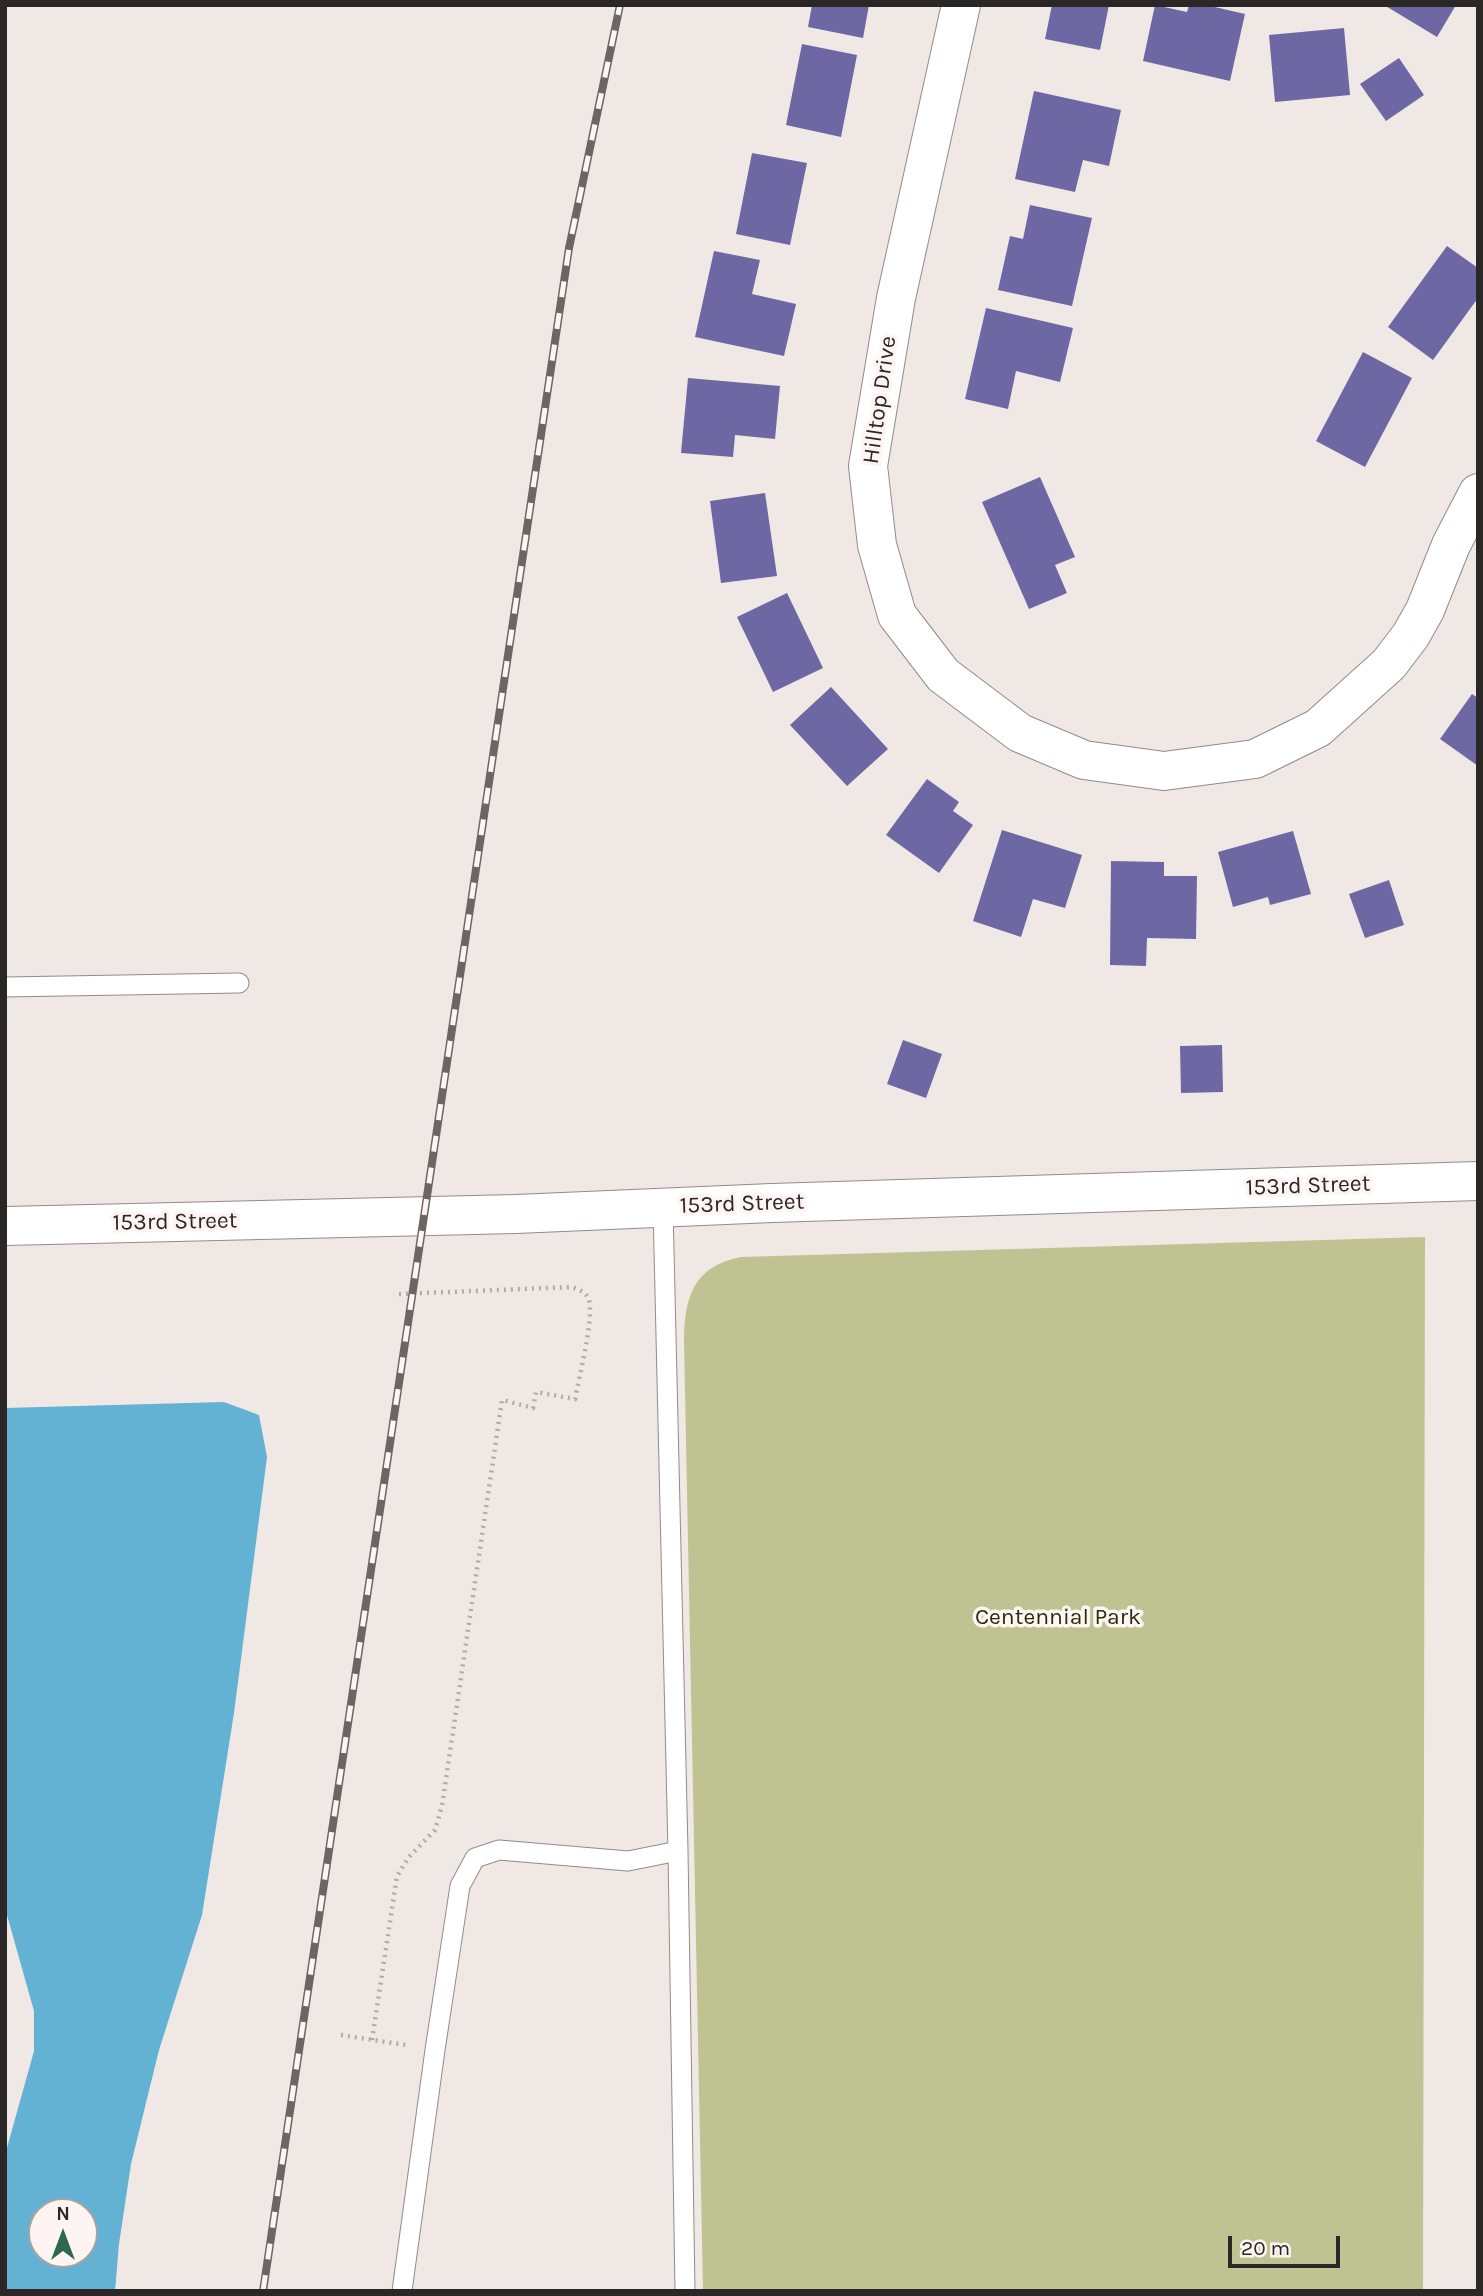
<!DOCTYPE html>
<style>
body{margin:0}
#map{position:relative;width:1483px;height:2296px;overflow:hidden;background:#f0e8e5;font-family:Karla,sans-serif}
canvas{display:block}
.frame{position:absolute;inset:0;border:7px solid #2a2726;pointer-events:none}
.north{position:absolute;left:28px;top:2198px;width:70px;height:70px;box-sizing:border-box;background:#fef5f2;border:2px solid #a9a3a0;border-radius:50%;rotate:0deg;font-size:19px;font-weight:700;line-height:28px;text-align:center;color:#2a2726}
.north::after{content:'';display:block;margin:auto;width:24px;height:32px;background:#30684f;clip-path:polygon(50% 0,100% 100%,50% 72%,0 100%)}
.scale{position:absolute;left:1228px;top:2236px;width:112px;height:32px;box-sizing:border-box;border:4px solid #2a2726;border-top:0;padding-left:9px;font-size:21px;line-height:24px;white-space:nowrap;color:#2a2726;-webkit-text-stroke:5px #fef5f2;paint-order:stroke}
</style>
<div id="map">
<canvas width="1483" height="2296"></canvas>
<div class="frame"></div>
<div class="north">N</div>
<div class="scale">20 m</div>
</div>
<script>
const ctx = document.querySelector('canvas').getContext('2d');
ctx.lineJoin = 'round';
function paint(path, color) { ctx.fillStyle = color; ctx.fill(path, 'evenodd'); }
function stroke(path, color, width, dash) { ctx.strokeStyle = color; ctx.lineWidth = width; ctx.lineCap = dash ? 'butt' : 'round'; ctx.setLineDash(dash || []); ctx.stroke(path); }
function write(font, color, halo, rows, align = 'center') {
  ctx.font = font + ' Karla,sans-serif'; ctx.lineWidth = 7; ctx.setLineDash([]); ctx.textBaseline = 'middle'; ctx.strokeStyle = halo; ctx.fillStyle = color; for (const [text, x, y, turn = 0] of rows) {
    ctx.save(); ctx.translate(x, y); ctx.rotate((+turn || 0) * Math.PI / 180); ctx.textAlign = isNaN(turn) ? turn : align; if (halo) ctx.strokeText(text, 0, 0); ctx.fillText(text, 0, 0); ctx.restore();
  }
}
paint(new Path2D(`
 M1425,1237L1423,2291H703L684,1342C684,1298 693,1266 741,1257Z`), '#bfc391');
paint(new Path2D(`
 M224,1402L259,1415L267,1457L234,1713L202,1915L159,2050L131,2164L119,2244L115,2291H5V2155L34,2051V2011L5,1908V1408ZM42,2212H84V2254H42Z`), '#63b2d4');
paint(new Path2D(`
 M812,5H869L863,38L808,27Z
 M1052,5H1109L1100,50L1045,39Z
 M1155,5L1187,12L1189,5H1206L1245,14L1230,81L1143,61Z
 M1384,5H1456L1437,37Z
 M1344,28L1350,95L1275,102L1269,35Z
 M802,44L857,55L841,137L786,125Z
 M1399,58L1424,95L1386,121L1360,84Z
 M1034,91L1121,110L1109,166L1083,160L1075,192L1015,179Z
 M752,153L807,163L790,245L736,234Z
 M1030,205L1092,218L1072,306L998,290L1010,236L1023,239Z
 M1447,246L1478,268V298L1433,360L1388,327Z
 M714,251L760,260L752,294L796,304L784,356L695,337Z
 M986,308L1073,328L1060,382L1016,371L1008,409L965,399Z
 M1363,352L1412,378L1365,467L1316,441Z
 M688,378L780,386L775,439L735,435L733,457L681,453Z
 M1040,477L1075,557L1055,565L1067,593L1029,609L982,502Z
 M765,493L777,576L721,583L710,501Z
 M787,593L823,668L773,692L737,617Z
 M831,687L888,749L847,786L790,725Z
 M1472,694L1478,698V766L1440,739Z
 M927,779L959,802L953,811L973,825L939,873L886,835Z
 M1002,830L1082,855L1065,908L1033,899L1021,937L973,921Z
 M1293,831L1311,894L1270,905L1268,897L1233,907L1218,852Z
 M1111,861L1164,862V876H1197L1196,939L1147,938L1146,966L1110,965Z
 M1389,880L1404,925L1365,938L1349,894Z
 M903,1040L942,1054L926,1098L887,1084Z
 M1222,1045L1223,1092L1181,1093L1180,1046Z`), '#6d68a3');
const service = new Path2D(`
 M5,987L239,983
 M663,1207L678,1851L685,2291
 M402,2291L435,2050L460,1886L475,1858L499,1850L628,1861L678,1851`);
const minor = new Path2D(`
 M961,5L896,298L868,466L877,545L897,615L943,675L1020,733L1084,760L1164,771L1255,759L1318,728L1389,664L1411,635L1425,610L1451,545L1478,493`);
const tertiary = new Path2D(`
 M5,1226L516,1214L772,1203L1478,1181`);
stroke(service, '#938b88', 21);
stroke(minor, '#938b88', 40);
stroke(tertiary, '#938b88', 40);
stroke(new Path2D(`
 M341,2035L406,2045
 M372,2040L397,1876L409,1857L435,1830L442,1806L502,1400L533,1408L536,1392L575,1399C579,1377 594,1320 589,1300C586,1292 580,1290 572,1287L399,1294`), '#b1aaa8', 4.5, [2, 5]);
stroke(service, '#fff', 19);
stroke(minor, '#fff', 38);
stroke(tertiary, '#fff', 38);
const rail = new Path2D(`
 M263,2291L569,248L620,5`);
stroke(rail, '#6b6665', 8);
stroke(rail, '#fef5f2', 5, [16]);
write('23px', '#2a2726', '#fef5f2', [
 ["Hilltop Drive",880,400,-82],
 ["153rd Street",1308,1186,-2],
 ["153rd Street",742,1204,-2],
 ["153rd Street",175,1222,-1]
]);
write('23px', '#2b2c0d', '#fef5f2', [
 ["Centennial Park",1058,1617]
]);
</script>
